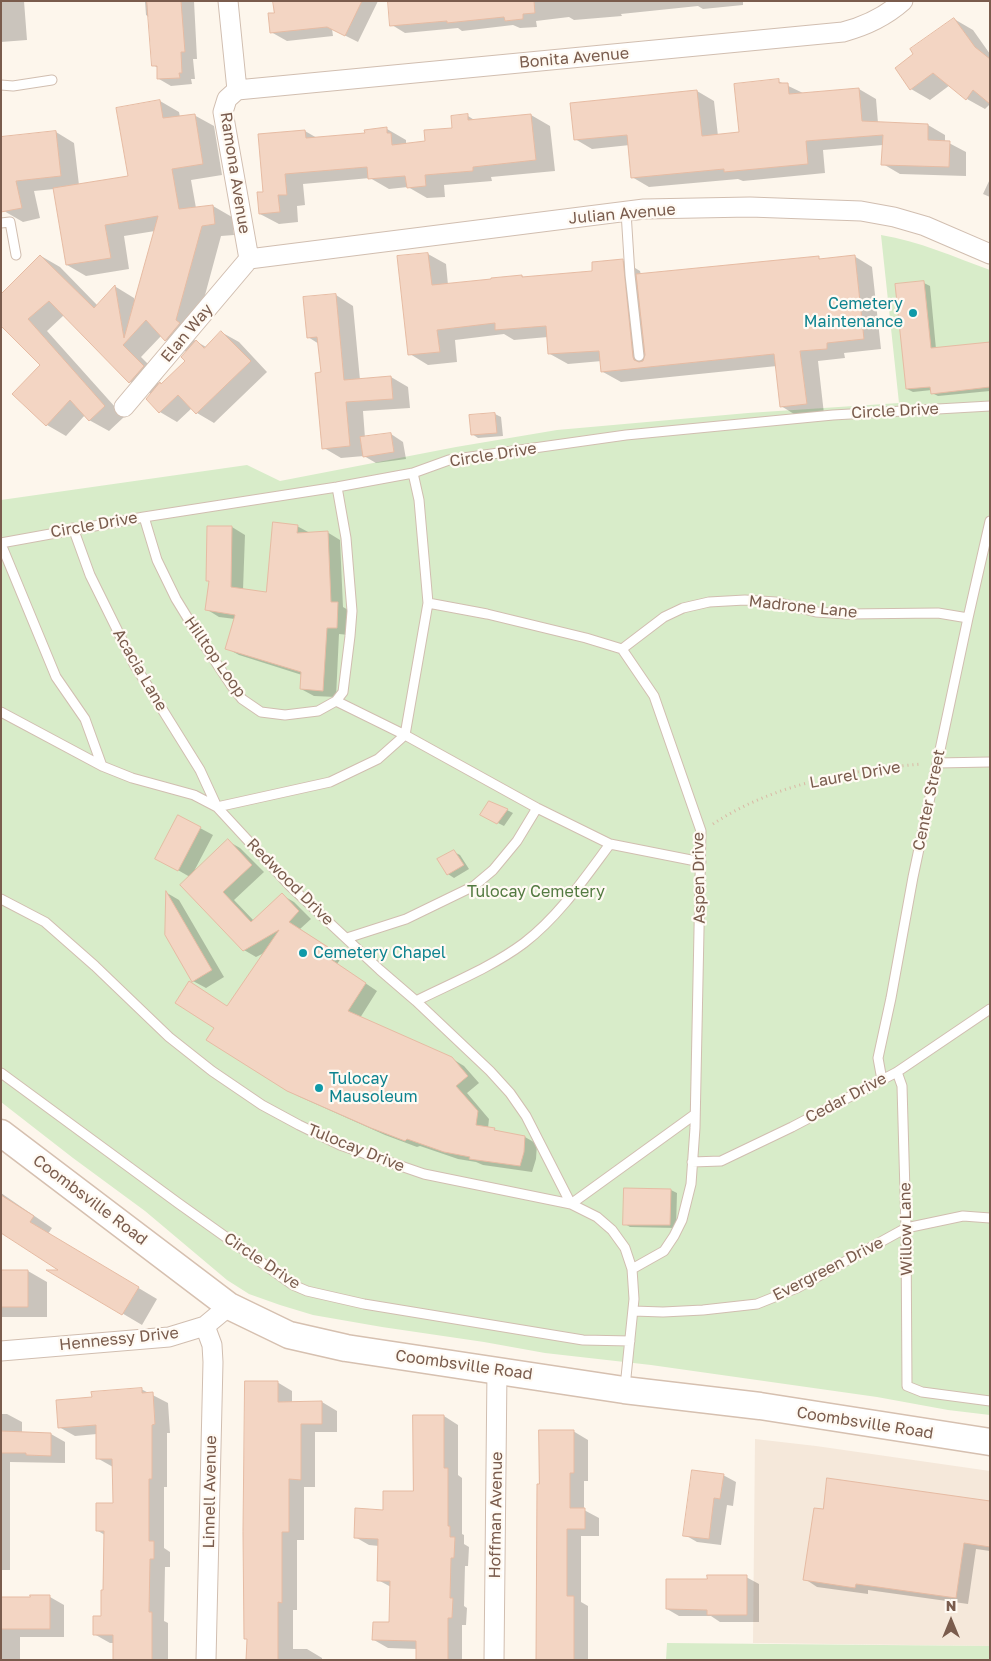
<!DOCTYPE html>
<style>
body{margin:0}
#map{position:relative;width:991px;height:1661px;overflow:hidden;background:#fdf6ec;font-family:"Golos Text",sans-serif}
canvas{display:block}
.frame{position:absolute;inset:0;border:2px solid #7a5c4d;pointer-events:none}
.north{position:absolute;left:926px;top:1596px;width:50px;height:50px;-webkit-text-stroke:4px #fffaf3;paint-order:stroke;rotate:0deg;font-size:14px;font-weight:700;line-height:20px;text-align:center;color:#7a5c4d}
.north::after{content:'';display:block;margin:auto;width:18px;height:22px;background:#7a5c4d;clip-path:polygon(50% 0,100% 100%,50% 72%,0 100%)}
</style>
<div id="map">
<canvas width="991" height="1661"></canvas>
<div class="frame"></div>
<div class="north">N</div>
</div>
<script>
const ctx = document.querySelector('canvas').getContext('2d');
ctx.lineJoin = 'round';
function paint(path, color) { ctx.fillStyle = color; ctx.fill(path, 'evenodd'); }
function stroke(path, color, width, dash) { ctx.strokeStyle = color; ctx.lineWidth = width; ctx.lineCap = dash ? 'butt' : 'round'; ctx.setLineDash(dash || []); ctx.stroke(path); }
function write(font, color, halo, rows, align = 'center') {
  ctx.font = font + ' "Golos Text",sans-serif'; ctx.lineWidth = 4.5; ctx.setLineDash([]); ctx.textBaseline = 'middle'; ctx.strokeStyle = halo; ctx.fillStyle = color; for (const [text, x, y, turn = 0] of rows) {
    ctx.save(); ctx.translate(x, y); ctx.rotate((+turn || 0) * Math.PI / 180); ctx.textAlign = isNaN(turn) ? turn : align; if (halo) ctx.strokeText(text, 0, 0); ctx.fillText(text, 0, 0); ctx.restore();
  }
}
paint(new Path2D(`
 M755,1439L816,1446L990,1471V1646L753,1643Z`), '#f5e8da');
paint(new Path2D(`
 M881,235C919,241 954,257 990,270V1415L948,1410L877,1397L651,1365L545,1353L484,1342L382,1327L313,1315L280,1305L249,1294L227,1280L145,1211L73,1158L1,1102V500L247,465L280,481L456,447L557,430L748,413L899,403Z
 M667,1643L990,1646V1660H666Z`), '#d8ecc9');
paint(new Path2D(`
 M1,1H24L27,40L1,42Z
 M145,1H194L197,59H193L195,79H191L192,84L171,86L159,79L158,68L153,65L149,17L146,15Z
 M332,1H378L358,42L332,29L333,36L287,41L271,32Z
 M389,1H743V5L703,9L698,6L621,14L622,16L574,20L569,17L536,21L537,27L520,28L513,25L462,31L458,28L405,33L392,25Z
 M954,19L973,30L990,54V104L985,109L967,99L950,85L930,100L911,89Z
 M778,81L805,94L859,89L876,99L878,123L928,125L945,135V142L949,143L966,152V176L900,174L883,164V145L823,150L825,173L743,181L738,179L649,187L632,177L630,145L592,149L575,139L697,91L714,101L718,136L740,133Z
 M160,101L179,112L180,117L194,115L214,126L222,175L191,180L196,208L213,206L232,217L234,235L221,236L195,332L198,335L194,340L206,347L221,332L239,342L267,372L214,423L197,413L192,408L177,422L160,412L151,394L130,382L64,315L47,331L124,417L109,431L89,420L85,415L66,436L47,425L42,364L1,324L41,256L60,267L98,306L116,287L134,298L135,303L155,231L124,236L129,269L86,276L67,265L54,189L34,191L40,218L23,222L4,211L2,198L56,132L74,143L79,185L129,177ZM162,335L166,340L187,352V361L162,385L158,383L162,378L141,357Z
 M531,115L550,126L555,171L491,177L492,181L444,185L445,197L427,198L408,187L389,189L370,178L303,184L305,205L297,206L298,222L279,224L260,214L264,193L305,131L317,138L366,134L387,129L406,140V143L408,144L426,143L453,129L468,116L476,121Z
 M990,179V197L983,194Z
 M428,254L446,264L448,285L522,276L525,278L594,272L622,260L640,271L641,275L818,258L822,260L854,256L872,267L881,349L844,353L845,358L818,361L824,414L799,417L781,406L777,366L621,382L603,372L602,361L568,364L550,354L548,337L514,340L504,334L455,340L457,362L428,365L410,354Z
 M924,283L930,286L936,349L990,343V391L938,396L932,393V390L913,392L907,389Z
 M336,295L353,306L360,380L391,377L408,387L410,408L363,411L365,438L391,434L403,442L406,459L376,463L364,456L341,458L324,448L322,373L319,344L308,337Z
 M495,414L501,417L503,436L478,438L472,434Z
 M297,526L310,533L327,532L340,540L343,607L350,611L349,635L339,634L336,697L314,696L301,689L302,675L239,655L226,648L235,619L219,617L206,609L210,582L207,580L208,527H232L245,535L243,590L267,594Z
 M507,810L513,813L504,826L482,815Z
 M200,828L213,835L192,875L228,841L240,848L264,872L234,900L254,921L282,895L294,902L311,919L300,929L342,957L337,964L377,991L360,1018L451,1058L464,1066L479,1083L467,1093L489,1119L488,1128L500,1132L525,1137L537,1144L536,1159L532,1172L483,1165L476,1162L458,1159L420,1146L417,1147L385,1135L300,1097L287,1090L216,1027L266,952L256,957L244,950L190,877L169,865Z
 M454,852L460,855L469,869L454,878L448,874Z
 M167,893L179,900L224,977L206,988L193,981Z
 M671,1190L677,1193L676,1228L630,1227L625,1224Z
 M1,1193L52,1228L48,1234L157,1299L142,1325L51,1271H62L1,1231Z
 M1,1271H28L47,1282V1317H1Z
 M277,1382L292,1391V1403L322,1402L337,1411V1432H315V1487H304V1540H297V1610H293V1649H307L322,1658V1660H248V1640L245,1638Z
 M141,1389L168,1403L170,1433H167V1487H164V1548L170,1552V1567H165L164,1621L168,1623V1660H115V1643H110L94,1634L102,1617L105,1535L98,1531L114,1504L113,1467L97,1458V1434L75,1436L59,1427L93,1399Z
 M1,1414H7L22,1422V1433L51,1434L65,1442V1463L10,1462V1570H1V1598L50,1597L64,1605V1637H20V1660H1Z
 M444,1416L458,1425V1475L462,1478V1534L464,1535V1544L469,1547L468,1566H465L464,1606L467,1608L466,1625H462V1660H417V1649L388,1648L374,1640L390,1624L391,1587L378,1580L379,1546L369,1545L355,1537L384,1512L414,1492Z
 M541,1431H573L588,1440V1481H584V1510L599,1518V1536H581V1602L588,1606V1660H536Z
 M723,1475L736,1482L733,1506L727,1505L721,1545L697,1542L685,1535Z
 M990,1503V1551L976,1549L968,1604L868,1590V1594L817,1587L805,1579Z
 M746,1577L759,1584V1622H720L711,1616H679L667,1609L708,1580Z`), '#0003');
const building = new Path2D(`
 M147,1H181L185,52H181L182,73H179L180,78L157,79V66H152Z
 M273,1H362L345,36L327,27L270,33L268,13H274Z
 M388,1H534L535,13L523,14V19L505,21L504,17L447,23V21L390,26Z
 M954,18L975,47L990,59V104L973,90L966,100L933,73L910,90L895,68L913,54L910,49Z
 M779,79V83H788L789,94L859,88L862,121L928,124V140L950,141L949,167L881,165L883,135L806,141L808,164L724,172V169L631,178L627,135L574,140L570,103L697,90L702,136L739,132L734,84Z
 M160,100L163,118L195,114L203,164L172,169L179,209L213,205L215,224L202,226L176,320L180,323L165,341L146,320L123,345L144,366L129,383L49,301L28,319L105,406L89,421L70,400L46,426L12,394L40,365L1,326V294L40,255L94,308L115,285L124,338L158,216L105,225L111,258L66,265L53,188L128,176L116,108Z
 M468,114V120L531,114L536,160L473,167V171L425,175L426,186L407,188L405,176L368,179L367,167L285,174L287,195H278L280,212L259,214L257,192H263L258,134L305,130L306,138L365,133L364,130L387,127V133H391L392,145L425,141L424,130L452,128L451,116Z
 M56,131L61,176L16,181L22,208L1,212V137Z
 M428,253L432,285L491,279V278L522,275V277L592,271V262L623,259L633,357L634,360L639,362L643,361L645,355L636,274L819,256V259L855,255L864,339L827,343V349L800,351L807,404L780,407L774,354L601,372L599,351L548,354L546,326L495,330V323L437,330L440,352L408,355L397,256Z
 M924,281L931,348L990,342V387L931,394L930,387L906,389L895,284Z
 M336,294L344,380L391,376L393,399L346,402L350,446L322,449L315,373L321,372L317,337L307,338L303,297Z
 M221,331L251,361L196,414L178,395L159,413L146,399L160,382L161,384L185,361L181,357L196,340L204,348Z
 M495,413L497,433L471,435L469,415Z
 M391,433L394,452L363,457L360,437Z
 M273,522L298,525L297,533L328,531L331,602H338L337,628H327L323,691L300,689L301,672L225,649L235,615L205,610L209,581H206L207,526H232L231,587L266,592Z
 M489,801L508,809L497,824L480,815Z
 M178,815L201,827L178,871L155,859Z
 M228,839L252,865L223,892L251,922L282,893L299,911L289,922L331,949L326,956L366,983L348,1011L452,1057L468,1076L456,1086L478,1111L476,1125L495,1128L494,1130L525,1136L524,1152L520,1166L469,1159L470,1157L444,1152L407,1139L405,1141L371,1128L287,1091L206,1040L214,1028L175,1003L189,981L227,1006L279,930L243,951L180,885Z
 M454,850L464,865L447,875L437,859Z
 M166,891L212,970L192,982L165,935Z
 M624,1188L671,1189L670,1225H623Z
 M1,1195L34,1216L30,1222L139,1287L122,1315L46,1270H58L1,1233Z
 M1,1270H28V1307H1Z
 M245,1381H278V1402L322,1401V1424H301V1480L289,1479V1532H282V1603L278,1602V1660H246L247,1639H244L243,1532Z
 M142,1388V1393L153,1392L155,1424L152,1425V1479H149V1541H154V1559H150L149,1612H152V1660H113V1635H93V1616H101V1590H103L104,1531H96V1503H113L112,1459H96V1425L58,1428L56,1400L92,1397L91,1392Z
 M413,1415H444V1468H448V1526H450V1537H455L454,1558H451L450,1598H453L452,1618H448V1660H416V1641L372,1640L373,1622H389L390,1581H377L378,1539L354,1538L355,1508L383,1510V1491H413Z
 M539,1430H574V1473H570V1508H585V1529H567V1596H574V1660H536L537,1484H539Z
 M1,1431L51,1433V1456L26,1455V1453H1Z
 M692,1470L724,1474L720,1499L714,1498L709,1539L683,1536Z
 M827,1478L990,1501V1547L964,1543L956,1598L856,1584L855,1588L803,1580L814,1508L823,1509Z
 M707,1575H747V1615H707V1610L666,1609V1579H707Z
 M30,1595H50V1629H1V1597H30Z`);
paint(building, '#f3d5c3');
stroke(building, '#e6bba3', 1);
const lane = new Path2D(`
 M1,85L13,86L52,80
 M626,212L630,275L639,356
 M1,223L10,222L16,255
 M144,517L157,560L176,599L203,643L231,685L242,699L261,712L285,715L318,711L336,701L343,692L350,636L352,611L346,538L337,487
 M73,528L90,575L134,664L200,770L217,807
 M1,543L144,517L337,487L413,473L449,460L626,435L833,415L990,406
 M1,544L56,677L85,719L102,766
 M428,603L487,614L586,638L622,649L654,696L701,831L695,1128L691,1184L682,1220L674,1236L664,1251L632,1269
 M622,649L664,617L683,608L709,602L745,600L776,602L816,612L847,614L938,613L968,618
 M336,701L405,735L537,808L610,844L701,862
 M1,712L102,766L132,778L194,795L217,807L290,886L380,970L416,1001L490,1071L510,1093L526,1116L571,1204L694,1115
 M405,735L428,603L419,500L413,473
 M937,763L990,762
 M217,807L330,782L378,759L405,735
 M1,899L45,922L95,966L169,1037L212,1071L262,1105L299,1125L340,1145L424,1174L571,1204L597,1217L612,1230L625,1248L632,1269L634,1299L625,1387
 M347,938L406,919L474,886L493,870L517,841L537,808
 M416,1001C452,983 492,967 524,943C559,916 584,879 610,844
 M897,1072L902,1086L906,1228L907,1386L922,1392L990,1401
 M1,1073L178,1203L293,1285L307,1291L364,1304L583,1340L630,1341
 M882,1080L878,1058L891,998L913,877L968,618L990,521
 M692,1162L721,1161L792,1127L897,1072L990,1009
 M633,1311L663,1312L703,1310L757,1304L797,1288L906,1228L963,1216L990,1218`);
const street = new Path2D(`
 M228,1L237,90L227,99L223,112L249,259
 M237,90L843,32C866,26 885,17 903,1
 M249,259L644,209L750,207L861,211L894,217L925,226L990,254
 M124,407L249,259
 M205,1326L212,1345L213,1362L206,1660
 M1,1351L169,1337L205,1326L229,1306
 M494,1660L497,1370`);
const secondary = new Path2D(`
 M1,1133L229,1306L289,1335L346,1348L624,1390L760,1406L990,1442`);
stroke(lane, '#d1beb0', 11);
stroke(street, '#d1beb0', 21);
stroke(secondary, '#d6c0b0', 29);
stroke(new Path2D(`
 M713,824C773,784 851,770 922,764`), '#d9b8a5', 3, [1, 4]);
stroke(lane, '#fff', 9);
stroke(street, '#fff', 19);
stroke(secondary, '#fff', 26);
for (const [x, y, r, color] of [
 [913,313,5,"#0f9aa8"],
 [303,953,5,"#0f9aa8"],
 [319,1088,5,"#0f9aa8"]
]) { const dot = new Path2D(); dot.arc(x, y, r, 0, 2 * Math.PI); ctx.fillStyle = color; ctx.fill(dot); stroke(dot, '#fffaf3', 2); }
write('16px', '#7a5c4d', '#fffaf3', [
 ["Bonita Avenue",574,58,-5],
 ["Ramona Avenue",235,173,81],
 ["Julian Avenue",622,214,-5],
 ["Elan Way",187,333,-50],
 ["Circle Drive",895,411,-3],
 ["Circle Drive",493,455,-9],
 ["Circle Drive",94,525,-10],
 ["Madrone Lane",803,607,6],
 ["Hilltop Loop",215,657,55],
 ["Acacia Lane",140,670,60],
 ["Laurel Drive",855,775,-10],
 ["Center Street",929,800,-78],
 ["Aspen Drive",699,878,-91],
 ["Redwood Drive",290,882,45],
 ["Cedar Drive",846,1098,-28],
 ["Tulocay Drive",356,1148,22],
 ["Coombsville Road",90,1200,37],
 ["Willow Lane",906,1229,-91],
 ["Circle Drive",262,1261,34],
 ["Evergreen Drive",828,1269,-27],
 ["Hennessy Drive",119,1339,-6],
 ["Coombsville Road",464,1365,8],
 ["Coombsville Road",865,1423,9],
 ["Linnell Avenue",210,1492,-89],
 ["Hoffman Avenue",496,1515,-89]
]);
write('16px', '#0d838f', '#fffaf3', [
 ["Cemetery",903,304,"right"],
 ["Maintenance",903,322,"right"],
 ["Cemetery Chapel",313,953],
 ["Tulocay",329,1079],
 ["Mausoleum",329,1097]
], 'left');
write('16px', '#537a41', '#fffaf3', [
 ["Tulocay Cemetery",536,892]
]);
</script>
